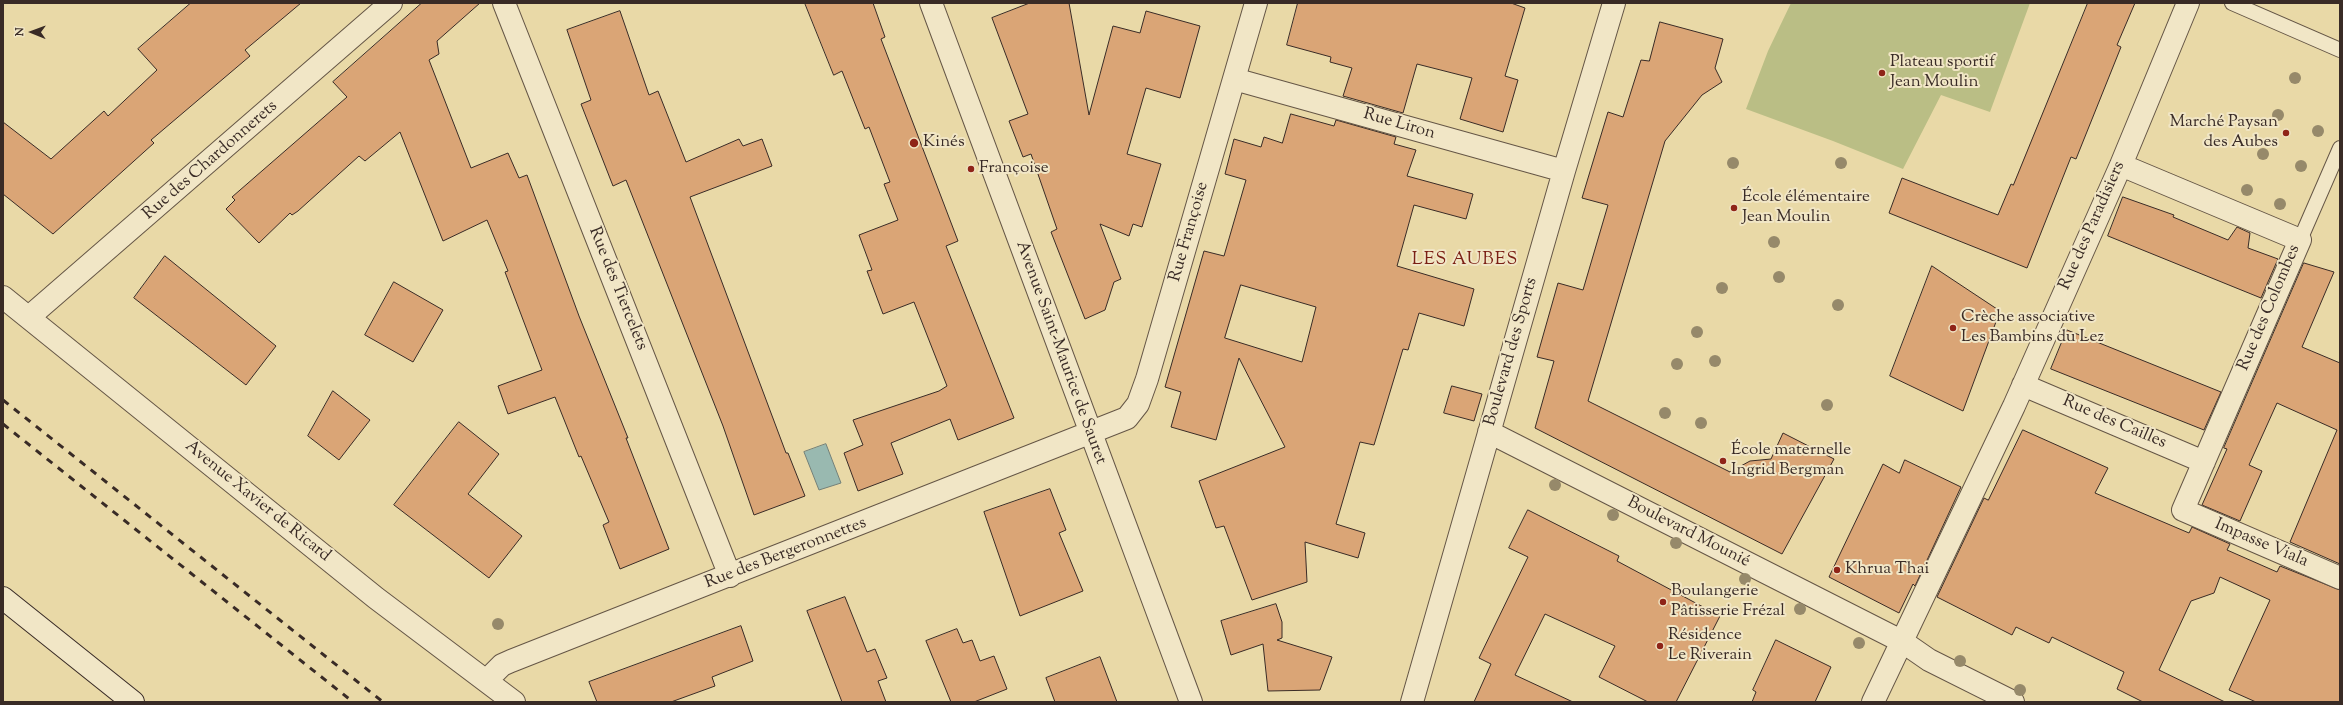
<!DOCTYPE html>
<meta charset="utf-8">
<style>
body{margin:0}
#map{position:relative;width:2343px;height:705px;overflow:hidden;background:#e9d9a7;font-family:"Sorts Mill Goudy",serif}
canvas{display:block}
.frame{position:absolute;inset:0;border:4px solid #392b26;pointer-events:none}
.north{position:absolute;left:12px;top:12px;width:40px;height:40px;-webkit-text-stroke:3px #f1e6c6;paint-order:stroke;rotate:271deg;font-size:11px;font-weight:700;line-height:16px;text-align:center;color:#392b26}
.north::after{content:'';display:block;margin:auto;width:14px;height:18px;background:#392b26;clip-path:polygon(50% 0,100% 100%,50% 72%,0 100%)}
</style>
<div id="map">
<canvas width="2343" height="705"></canvas>
<div class="frame"></div>
<div class="north">N</div>
</div>
<script>
const ctx = document.querySelector('canvas').getContext('2d');
ctx.lineJoin = 'round';
function paint(path, color) { ctx.fillStyle = color; ctx.fill(path, 'evenodd'); }
function stroke(path, color, width, dash) { ctx.strokeStyle = color; ctx.lineWidth = width; ctx.lineCap = dash ? 'butt' : 'round'; ctx.setLineDash(dash || []); ctx.stroke(path); }
function write(font, color, halo, rows, align = 'center') {
  ctx.font = font + ' "Sorts Mill Goudy",serif'; ctx.lineWidth = 4; ctx.setLineDash([]); ctx.textBaseline = 'middle'; ctx.strokeStyle = halo; ctx.fillStyle = color; for (const [text, x, y, turn = 0] of rows) {
    ctx.save(); ctx.translate(x, y); ctx.rotate((+turn || 0) * Math.PI / 180); ctx.textAlign = isNaN(turn) ? turn : align; if (halo) ctx.strokeText(text, 0, 0); ctx.fillText(text, 0, 0); ctx.restore();
  }
}
paint(new Path2D(`
 M1791,3H2030L1990,112L1941,95L1903,169L1833,141L1746,109L1768,51Z`), '#babe85');
const water = new Path2D(`
 M826,444L841,483L819,490L804,452Z`);
paint(water, '#99b9b0');
stroke(water, '#738079', 1);
const building = new Path2D(`
 M191,3H301L245,50L250,56L151,140L154,143L53,234L3,194V122L51,159L104,111L108,116L157,70L138,49Z
 M422,3H480L437,41L439,54L429,60L471,168L508,153L519,178L527,175L579,316L628,438H626L669,549L620,569L603,525L609,522L581,456L579,457L555,397L508,414L498,386L542,370L505,272L508,271L487,220L443,241L400,132L365,161L359,156L298,211L292,215L290,213L259,243L226,209L235,200L232,197L347,97L333,82Z
 M805,3H873L885,37L881,39L958,241L946,246L1014,418L958,440L950,419L891,443L903,474L858,491L844,453L863,445L853,420L939,391L947,386L914,302L883,314L867,271L872,270L859,235L898,220L884,184L890,182L869,127L865,129L842,71L834,75Z
 M1030,3H1069L1089,115L1113,26L1140,33L1146,11L1200,26L1180,98L1146,88L1127,154L1161,164L1142,227L1133,224L1129,236L1100,224L1121,279L1114,282L1105,310L1085,319L1051,232L1057,229L1031,154L1023,157L1009,121L1028,114L992,18Z
 M1298,3H1511L1525,8L1505,76L1518,80L1503,132L1460,119L1472,78L1417,64L1403,113L1343,96L1352,68L1330,62L1331,57L1287,45Z
 M2088,3H2135L2117,45L2121,47L2076,159L2071,157L2027,268L1889,213L1902,178L1998,215L2011,184L2013,185Z
 M620,11L649,95L658,91L686,162L739,139L743,146L762,139L772,166L690,197L786,453H788L805,496L754,515L723,426L626,180L613,186L581,104L591,100L567,30Z
 M1660,22L1723,39L1715,68L1722,82L1702,95L1665,141L1588,401L1730,472L1750,461L1771,459L1783,433L1834,459L1782,554L1535,428L1554,361L1537,357L1558,283L1583,290L1608,205L1582,198L1608,112L1623,117L1641,60L1649,61Z
 M1291,114L1334,126L1336,120L1396,137L1394,144L1416,150L1407,176L1473,194L1466,219L1414,205L1397,266L1474,289L1464,326L1419,313L1408,350L1403,349L1374,445L1360,442L1336,524L1365,533L1358,558L1305,542L1307,582L1252,600L1224,526L1216,528L1199,481L1285,447L1239,358L1216,440L1171,427L1181,392L1165,387L1204,251L1224,256L1246,180L1225,174L1234,139L1261,147L1264,137L1282,143ZM1241,285L1316,307L1302,362L1225,338Z
 M2123,197L2174,215L2173,217L2228,240L2237,227L2250,233L2248,248L2278,259L2261,298L2108,236Z
 M165,256L276,346L246,385L134,298Z
 M2304,263L2334,272L2302,347L2340,363V564L2290,542L2337,430L2277,403L2249,465L2262,471L2240,521L2202,505L2227,449L2224,448Z
 M1932,266L2000,311L1963,411L1890,376Z
 M394,282L443,310L413,362L365,335Z
 M2067,330L2221,392L2204,430L2051,369Z
 M1452,386L1482,394L1474,421L1444,413Z
 M333,391L370,420L339,460L308,436Z
 M459,422L499,454L468,494L522,536L489,578L394,505Z
 M2023,430L2108,468L2095,493L2189,533L2192,527L2230,544L2227,550L2277,572L2280,566L2340,590V702H2256L2229,690L2270,600L2220,577L2214,593L2191,601L2159,670L2225,702H2143L2117,689L2124,672L2052,637L2049,643L2016,627L2012,635L1937,597L1984,498L1988,500Z
 M1905,460L1961,487L1915,586L1913,584L1899,613L1829,577L1883,464L1899,473Z
 M1050,489L1066,530L1059,533L1083,591L1020,616L984,512Z
 M1528,510L1619,556L1617,561L1720,616L1676,702H1648L1599,677L1615,646L1545,614L1515,675L1573,702H1474L1491,664L1479,658L1528,557L1509,548Z
 M845,597L867,652L875,649L887,678L878,681L886,702H842L807,611Z
 M1276,604L1282,622V638L1277,640L1332,657L1320,690L1268,691L1263,644L1231,655L1221,621Z
 M741,626L753,661L712,677L715,686L671,702H597L589,682Z
 M957,629L963,643L972,640L980,661L994,656L1007,689L974,702H951L926,641Z
 M1776,640L1831,667L1815,702H1752L1756,692L1753,690Z
 M1100,657L1117,702H1055L1046,678Z`);
paint(building, '#daa576');
stroke(building, '#392b26', 1);
const service = new Path2D(`
 M2232,3L2340,50
 M2300,240L2340,148`);
const minor = new Path2D(`
 M504,3L730,576
 M931,3L1191,702
 M1234,79L1564,171
 M2121,165L2300,240L2183,510L2340,578
 M3,297L376,598L514,702
 M29,317L391,3
 M2023,385L2204,462
 M1489,432L1903,642L1929,660L2013,702
 M487,680L502,665L511,661L1127,418L1138,404L1147,379L1256,3
 M1412,702L1564,171L1614,3
 M1873,702L2014,406L2121,165L2188,3`);
const secondary = new Path2D(`
 M3,598L133,702`);
stroke(service, '#655646', 16);
stroke(minor, '#655646', 24);
stroke(secondary, '#392b26', 24);
stroke(service, '#f1e6c6', 14);
stroke(minor, '#f1e6c6', 22);
stroke(secondary, '#f1e6c6', 22);
stroke(new Path2D(`
 M3,400L383,702
 M3,424L353,702`), '#392b26', 3, [7, 7]);
ctx.fillStyle = '#96896a';
for (const [x, y] of [
 [2295,78],
 [2278,115],
 [2318,131],
 [2263,154],
 [1733,163],
 [1841,163],
 [2301,166],
 [2247,190],
 [2280,204],
 [1774,242],
 [1779,277],
 [1722,288],
 [1838,305],
 [1697,332],
 [1715,361],
 [1677,364],
 [1827,405],
 [1665,413],
 [1701,423],
 [1555,485],
 [1613,515],
 [1676,543],
 [1745,579],
 [1800,609],
 [498,624],
 [1859,643],
 [1960,661],
 [2020,690]
]) { ctx.beginPath(); ctx.arc(x, y, 6, 0, 2 * Math.PI); ctx.fill(); }
for (const [x, y, r, color] of [
 [1882,73,4,"#8f2418"],
 [2286,133,4,"#8f2418"],
 [914,143,5,"#8f2418"],
 [971,169,4,"#8f2418"],
 [1734,208,4,"#8f2418"],
 [1953,328,4,"#8f2418"],
 [1723,461,4,"#8f2418"],
 [1837,570,4,"#8f2418"],
 [1663,602,4,"#8f2418"],
 [1660,646,4,"#8f2418"]
]) { const dot = new Path2D(); dot.arc(x, y, r, 0, 2 * Math.PI); ctx.fillStyle = color; ctx.fill(dot); stroke(dot, '#f1e6c6', 1.5); }
write('17px', '#392b26', '#f1e6c6', [
 ["Plateau sportif",1890,63],
 ["Jean Moulin",1890,83],
 ["Marché Paysan",2278,123,"right"],
 ["des Aubes",2278,143,"right"],
 ["Kinés",923,143],
 ["Françoise",979,169],
 ["École élémentaire",1742,198],
 ["Jean Moulin",1742,218],
 ["Crèche associative",1961,318],
 ["Les Bambins du Lez",1961,338],
 ["École maternelle",1731,451],
 ["Ingrid Bergman",1731,471],
 ["Khrua Thai",1845,570],
 ["Boulangerie",1671,592],
 ["Pâtisserie Frézal",1671,612],
 ["Résidence",1668,636],
 ["Le Riverain",1668,656]
], 'left');
write('17px', '#392b26', '#f1e6c6', [
 ["Rue Liron",1399,125,16],
 ["Rue des Chardonnerets",211,161,-41],
 ["Rue des Paradisiers",2093,226,-66],
 ["Rue Françoise",1190,232,-74],
 ["Rue des Tiercelets",617,289,68],
 ["Rue des Colombes",2270,308,-67],
 ["Boulevard des Sports",1512,352,-74],
 ["Avenue Saint-Maurice de Sauret",1060,353,70],
 ["Rue des Cailles",2114,423,23],
 ["Avenue Xavier de Ricard",257,502,39],
 ["Boulevard Mounié",1688,533,27],
 ["Impasse Viala",2261,544,23],
 ["Rue des Bergeronnettes",786,554,-21]
]);
ctx.letterSpacing = '1px';
write('18px', '#7a1f14', '#f1e6c6', [
 ["LES AUBES",1465,261]
]);
ctx.letterSpacing = '0px';
</script>
